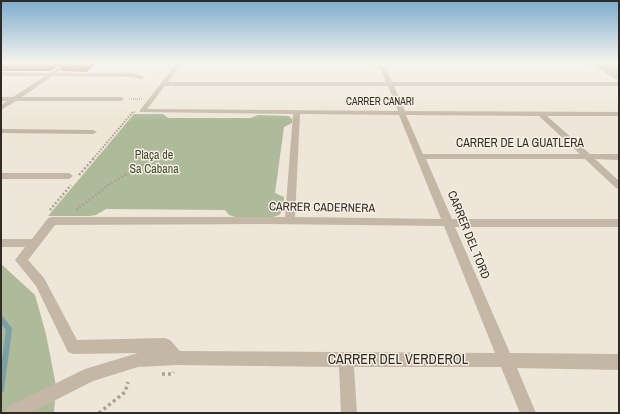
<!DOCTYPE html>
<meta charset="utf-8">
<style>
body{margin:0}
#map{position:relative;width:620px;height:414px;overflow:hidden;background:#eee6d8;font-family:"Archivo Narrow",sans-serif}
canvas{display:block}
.frame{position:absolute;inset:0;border:2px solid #312b26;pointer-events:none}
</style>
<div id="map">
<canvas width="620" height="414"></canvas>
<div class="frame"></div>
</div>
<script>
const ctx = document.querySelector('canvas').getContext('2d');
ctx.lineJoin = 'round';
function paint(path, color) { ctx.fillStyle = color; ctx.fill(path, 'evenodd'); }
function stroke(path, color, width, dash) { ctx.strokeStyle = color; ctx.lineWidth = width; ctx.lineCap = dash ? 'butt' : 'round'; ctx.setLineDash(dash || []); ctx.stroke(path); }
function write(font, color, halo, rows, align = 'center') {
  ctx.font = font + ' "Archivo Narrow",sans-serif'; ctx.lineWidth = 3; ctx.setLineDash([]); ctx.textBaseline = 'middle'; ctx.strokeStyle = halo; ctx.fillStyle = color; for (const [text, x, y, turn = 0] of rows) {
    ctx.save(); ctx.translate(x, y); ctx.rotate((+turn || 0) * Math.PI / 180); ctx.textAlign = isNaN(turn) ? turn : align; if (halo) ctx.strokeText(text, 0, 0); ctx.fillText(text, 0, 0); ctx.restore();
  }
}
paint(new Path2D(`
 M589,63L619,65V81Z
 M134,114H163L168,118H251L258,115L289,116L292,119V123L284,127L275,193L284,197V209L279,215L273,217H235L229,215L225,210L106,209L96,215L90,216H48Z
 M1,264L35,295L46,334L56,386L54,413H1Z`), '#adbb9a');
stroke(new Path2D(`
 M1,319L9,329L1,390`), '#7ba1a7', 6);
stroke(new Path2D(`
 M616,63L619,65
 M129,99H142`), '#afa191', 1.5, [1, 1]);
stroke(new Path2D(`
 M93,159L133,112H135`), '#afa191', 2, [1.5, 1.5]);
stroke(new Path2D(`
 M79,175L94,158
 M50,210L71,185
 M76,210L111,183L147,163`), '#afa191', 2.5, [2, 2]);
stroke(new Path2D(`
 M162,374H172L174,372
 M99,413L125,392L128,382`), '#afa191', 3.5, [3, 3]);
paint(new Path2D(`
 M64,63H70L57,73H132L145,77L142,79L132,77L52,76L22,97H121L124,99L121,101H16L1,110V105L7,101H1V97H13L45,76H1V72L50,73Z
 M177,63H182L168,82H386L381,69L372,63C386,63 387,70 392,82H619V86H394L405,111L619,112V116H547L590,154H619V160L595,159L619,181V189L616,188L585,159H426L452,219H619V227H455L510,353L619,354V370L517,368L536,413H520L501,367H354L357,413H341L339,367L177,365L138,367L93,381L30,413H5L7,407L85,369L138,353L73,354L68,352L36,286L15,260L25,247H1V239H32L48,218L52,217H285L293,114L140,112V110ZM165,86H388L398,111L147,109ZM300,114L399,115L441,219L295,217ZM406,115L539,116L580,154H423ZM267,224L444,226L495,353L180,351L170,340L165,338L77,340L44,278L28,260L55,225Z
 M1,129L93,130L97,132L93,134L1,133Z
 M1,173H69L73,176L69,179H1Z`), '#c4b7a6');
paint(new Path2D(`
 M1,63H97L86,72L62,71L59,65L50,71H1Z`), '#9e6041');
paint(new Path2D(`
 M46,63H58L59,65L50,71Z
 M83,63H97L86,72Z`), '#814e35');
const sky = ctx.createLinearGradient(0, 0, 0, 121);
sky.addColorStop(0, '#7cacce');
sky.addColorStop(0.52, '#f7f4ed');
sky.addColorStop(1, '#f7f4ed00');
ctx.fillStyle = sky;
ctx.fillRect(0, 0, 620, 121);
write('10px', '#312b26', '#f6efe4', [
 ["CARRER CANARI",380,102]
]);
write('12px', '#312b26', '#f6efe4', [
 ["CARRER DE LA GUATLERA",520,144],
 ["CARRER CADERNERA",322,208,1],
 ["CARRER DEL TORD",468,235,68]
]);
write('12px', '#3e4c2d', '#f6efe4', [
 ["Plaça de",154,156],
 ["Sa Cabana",154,170]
]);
write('14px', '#312b26', '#f6efe4', [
 ["CARRER DEL VERDEROL",398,360]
]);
</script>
